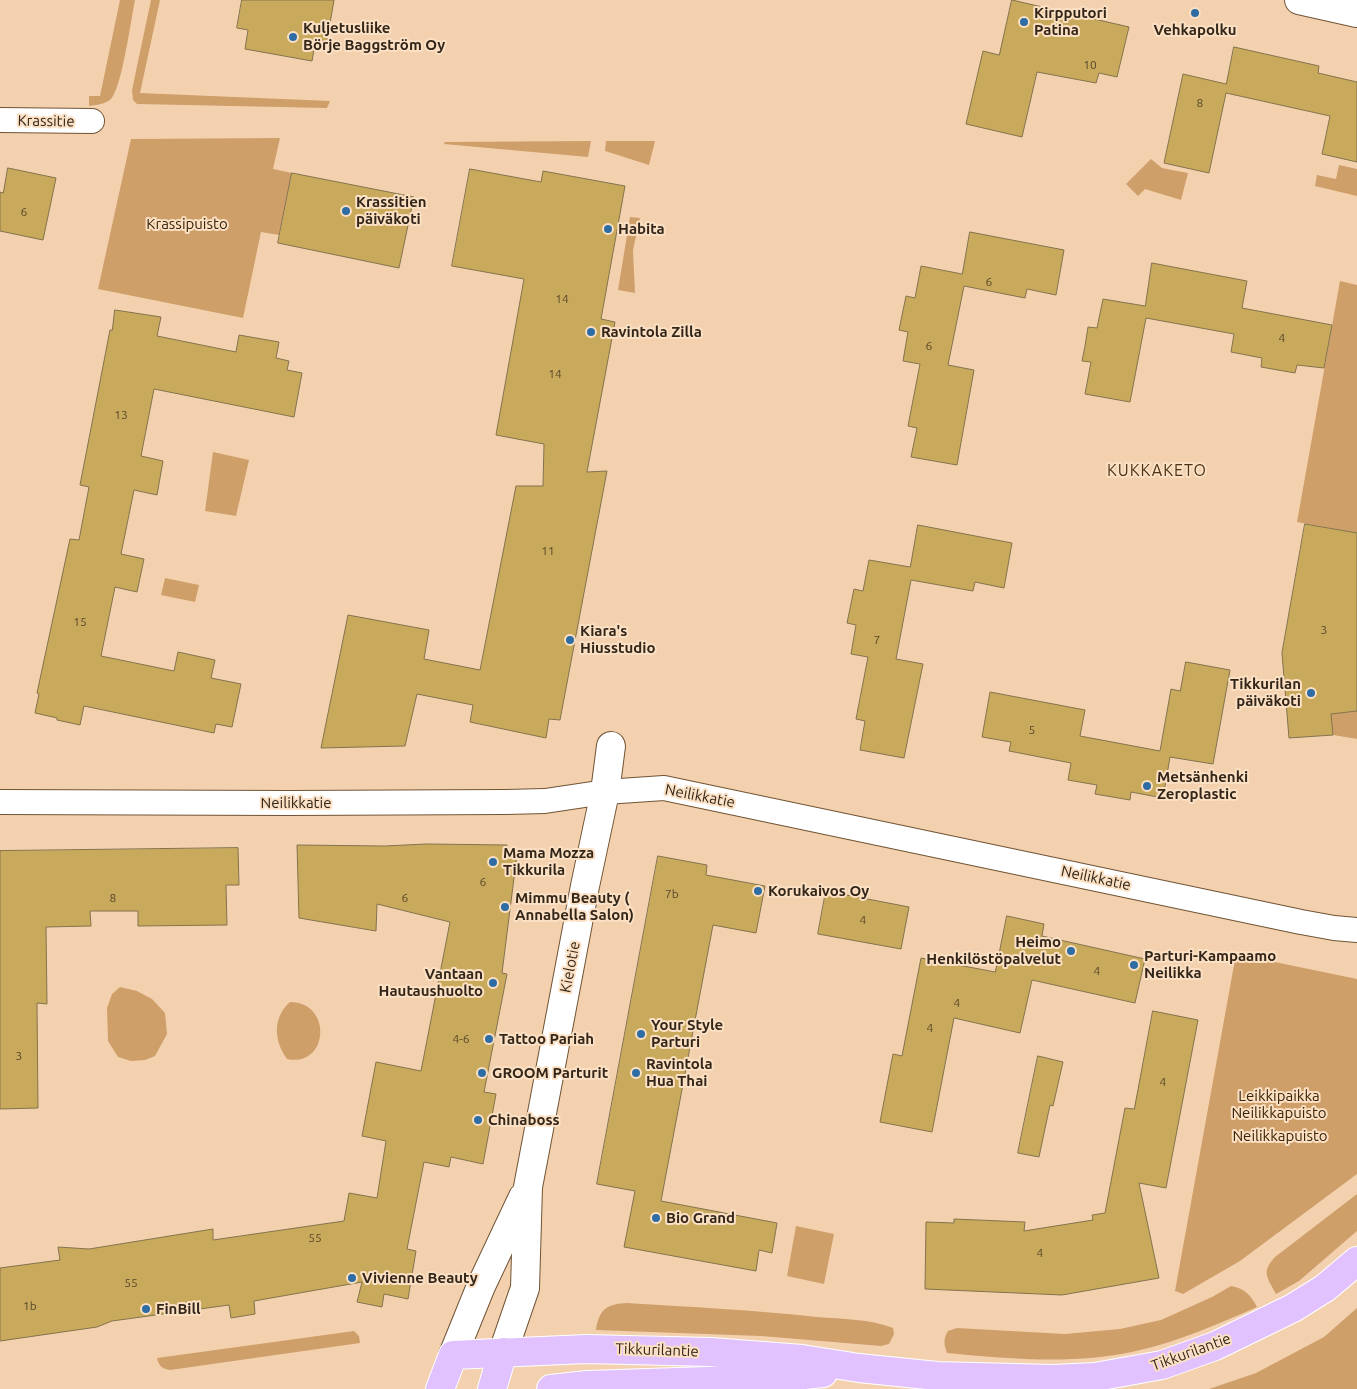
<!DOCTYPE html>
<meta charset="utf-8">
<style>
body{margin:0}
canvas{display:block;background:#f3d1af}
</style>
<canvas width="1357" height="1389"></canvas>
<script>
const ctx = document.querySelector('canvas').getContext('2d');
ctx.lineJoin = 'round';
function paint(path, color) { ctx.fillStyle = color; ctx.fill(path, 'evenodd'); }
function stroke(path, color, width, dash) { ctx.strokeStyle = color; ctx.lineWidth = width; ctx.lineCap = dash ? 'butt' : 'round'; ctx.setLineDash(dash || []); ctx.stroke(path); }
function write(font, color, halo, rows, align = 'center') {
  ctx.font = font + ' Ubuntu,sans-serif'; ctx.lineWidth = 4; ctx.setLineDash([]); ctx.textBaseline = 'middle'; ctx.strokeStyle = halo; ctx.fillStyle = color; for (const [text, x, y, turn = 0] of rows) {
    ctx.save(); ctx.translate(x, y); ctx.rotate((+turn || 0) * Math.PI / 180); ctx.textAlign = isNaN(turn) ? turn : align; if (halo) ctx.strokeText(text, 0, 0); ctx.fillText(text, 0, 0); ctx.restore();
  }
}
paint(new Path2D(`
 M120,0H135C131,19 122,88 111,99C105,104 97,105 89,106V96H100Z
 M151,0H160L140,93L330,101L327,108L137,104L133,100L132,90Z
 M280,138L273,169L292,173L279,235L261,232L243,318L98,289L131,139Z
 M591,141L588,157L444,144L445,142Z
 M606,141H655L649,165L605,151Z
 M1151,159L1162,168L1188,173L1181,200L1145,189L1138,196L1126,184Z
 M1339,165L1357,169V196L1315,186L1317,175L1336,179Z
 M630,217L640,218L633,250L635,293L618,290Z
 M1340,281L1357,285V533L1297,522Z
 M213,452L249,460L236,516L205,511Z
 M165,578L199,585L195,602L161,595Z
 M1357,711V739L1333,735L1331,714Z
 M1236,954L1357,979V1174L1240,1261L1183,1294L1175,1291Z
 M120,987L137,991L152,999L165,1013L167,1034L155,1056L145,1060L131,1061L118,1057L108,1041L107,1008L112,994Z
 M290,1002C333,1002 329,1068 287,1059C274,1041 272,1018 290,1002Z
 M1357,1194V1231L1299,1281L1276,1294C1267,1277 1261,1272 1275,1257Z
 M796,1226L834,1234L824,1284L787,1276Z
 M1231,1286C1244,1288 1251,1295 1257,1307C1218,1324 1178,1342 1136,1351C1074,1365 1010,1359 947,1353C944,1345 943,1339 948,1331L957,1328L1065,1334L1120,1329L1161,1320L1212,1297Z
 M627,1303C691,1307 754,1310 817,1317C842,1319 870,1319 893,1328L894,1334L889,1344L881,1346L761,1336L596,1330C599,1309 607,1304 627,1303Z
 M1357,1308V1389H1209L1256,1373L1324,1337Z
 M354,1331L359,1336L360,1343L170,1370C161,1368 159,1366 157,1358Z`), '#cf9f6a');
const building = new Path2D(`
 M242,0H334L327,41L316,39L312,61L245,49L248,30L237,28Z
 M1012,0L1129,27L1117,77L1099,73L1096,83L1037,72L1022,137L966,124L983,51L999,55Z
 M1234,47L1319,66L1318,73L1357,82V162L1322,154L1330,116L1226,93L1209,173L1164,163L1183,74L1226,84Z
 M8,168L56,178L43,240L0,231V192L3,193Z
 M470,169L541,182L543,171L625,186L601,319L615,322L587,472L607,471L560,720L549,719L546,738L470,722L473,705L417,694L405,746L321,748L348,615L429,630L424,659L480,670L516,486H543L544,444L496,435L524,279L452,266Z
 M292,173L414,197L399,268L278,243Z
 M970,232L1064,250L1056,295L1027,289L1025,298L964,286L948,365L974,370L957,465L911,457L917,428L908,426L920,364L903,361L908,332L899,330L906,296L915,298L921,266L962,274Z
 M1152,263L1247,281L1242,308L1332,325L1324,368L1297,365L1295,373L1261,367L1262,358L1231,352L1234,334L1146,318L1130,402L1085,394L1091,362L1082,361L1085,346L1088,327L1097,328L1103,299L1145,306Z
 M115,310L161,317L157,336L236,352L239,335L279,342L276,358L289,361L287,370L302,373L294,417L154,389L141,456L163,461L157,495L134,490L121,554L144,559L137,592L115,587L101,656L174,671L178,652L215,660L211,678L241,684L232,727L216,724L214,733L84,706L80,725L57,720V718L35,713L39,694L37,693L70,539L79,540L89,487L80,485L110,330H112Z
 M1305,524L1357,533V711L1331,714L1333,735L1289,738L1282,653Z
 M918,525L1012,543L1004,588L975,582L973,591L911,580L896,659L923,664L904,758L860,750L865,721L856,719L868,657L851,654L856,625L847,623L854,589L863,591L869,560L910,567Z
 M1186,662L1230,670L1213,764L1170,757L1163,798L1131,792L1130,800L1095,794L1097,785L1068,780L1071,763L1009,751L1011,742L982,737L990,692L1085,710L1080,736L1160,751L1171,689L1180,691Z
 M427,844L507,845L508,854H517L502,973L507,974L484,1092L496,1094L483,1164L451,1157L449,1167L424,1162L407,1249L416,1251L408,1299L384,1294L382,1307L357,1302L362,1282L254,1301L255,1314L231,1318L229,1305L112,1321L97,1327L0,1341V1268L60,1260L58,1247L89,1249L213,1229V1240L344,1221L349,1193L377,1198L386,1141L362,1136L376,1062L421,1071L450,922L377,904L376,931L299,918L297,845L384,846Z
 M238,848L239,885H226L227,925L138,926V911H90L91,926L46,927L47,1004L37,1003L38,1108L0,1109V851Z
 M658,856L707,865L706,875L765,886L756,933L713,925L661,1201L777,1223L772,1253L759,1250L756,1271L624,1247L635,1191L597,1184Z
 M826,891L909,907L901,949L818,934Z
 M1007,916L1044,924L1042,936L1145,959L1135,1003L1032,980L1020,1033L954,1018L932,1132L880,1122L893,1054L902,1056L921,958L995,972Z
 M1153,1011L1198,1020L1166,1188L1139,1183L1159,1278L1062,1295L925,1289L926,1222L954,1223V1219L1025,1222L1024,1231L1093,1220L1092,1215L1105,1213L1125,1108L1134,1109Z
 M1038,1056L1063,1062L1053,1106L1050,1105L1039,1157L1018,1153Z`);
paint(building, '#c9aa5c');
stroke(building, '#83734c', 1);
const minor = new Path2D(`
 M0,120L92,121
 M0,802L289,803L506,802L545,801L605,792L664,788L1301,922L1334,928L1357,930`);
const tertiary = new Path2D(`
 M1299,0L1357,13
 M503,1352L525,1288L528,1187L585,886L605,792L611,746
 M453,1355L481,1286L523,1197`);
const primary = new Path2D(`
 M440,1389L453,1355L586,1349L711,1352L802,1359L859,1368L937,1376L1053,1379L1095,1377L1162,1365L1215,1346L1293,1308L1325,1288L1357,1261
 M492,1389L503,1352
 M551,1389L587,1385L768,1379L823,1373`);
stroke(minor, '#705435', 26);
stroke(tertiary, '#705435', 30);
stroke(primary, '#fff', 30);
stroke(minor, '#fff', 24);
stroke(tertiary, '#fff', 28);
stroke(primary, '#e2c2fe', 28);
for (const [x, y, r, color] of [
 [1195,13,5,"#2e6da4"],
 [1024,22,5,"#2e6da4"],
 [293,37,5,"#2e6da4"],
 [346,211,5,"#2e6da4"],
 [608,229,5,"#2e6da4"],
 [591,332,5,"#2e6da4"],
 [570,640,5,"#2e6da4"],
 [1311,693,5,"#2e6da4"],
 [1147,786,5,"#2e6da4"],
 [493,862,5,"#2e6da4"],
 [758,891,5,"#2e6da4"],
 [505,907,5,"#2e6da4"],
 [1071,951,5,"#2e6da4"],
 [1134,965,5,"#2e6da4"],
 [493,983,5,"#2e6da4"],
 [641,1034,5,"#2e6da4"],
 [489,1039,5,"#2e6da4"],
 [482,1073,5,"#2e6da4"],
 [636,1073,5,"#2e6da4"],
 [478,1120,5,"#2e6da4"],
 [656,1218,5,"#2e6da4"],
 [352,1278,5,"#2e6da4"],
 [146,1309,5,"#2e6da4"]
]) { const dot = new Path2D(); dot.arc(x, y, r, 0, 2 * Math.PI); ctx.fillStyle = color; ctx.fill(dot); stroke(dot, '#fbe0c4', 2); }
write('12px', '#58472a', null, [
 ["10",1090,65],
 ["8",1200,103],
 ["6",24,212],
 ["6",989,282],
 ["14",562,299],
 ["4",1282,338],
 ["6",929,346],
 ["14",555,374],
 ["13",121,415],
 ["11",548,551],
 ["15",80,622],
 ["3",1324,630],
 ["7",877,640],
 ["5",1032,730],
 ["6",483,882],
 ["7b",672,894],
 ["8",113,898],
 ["6",405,898],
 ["4",863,920],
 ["4",1097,971],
 ["4",957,1003],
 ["4",930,1028],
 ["4-6",461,1039],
 ["3",19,1056],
 ["4",1163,1082],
 ["55",315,1238],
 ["4",1040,1253],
 ["55",131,1283],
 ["1b",30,1306]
]);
write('bold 15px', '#332619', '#fbe0c4', [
 ["Kirpputori",1034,13],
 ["Patina",1034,30],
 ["Kuljetusliike",303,28],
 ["Börje Baggström Oy",303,45],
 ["Vehkapolku",1195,30,"center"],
 ["Krassitien",356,202],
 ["päiväkoti",356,219],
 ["Habita",618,229],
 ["Ravintola Zilla",601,332],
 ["Kiara's",580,631],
 ["Hiusstudio",580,648],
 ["Tikkurilan",1301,684,"right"],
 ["päiväkoti",1301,701,"right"],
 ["Metsänhenki",1157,777],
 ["Zeroplastic",1157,794],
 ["Mama Mozza",503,853],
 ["Tikkurila",503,870],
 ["Korukaivos Oy",768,891],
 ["Mimmu Beauty (",515,898],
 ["Annabella Salon)",515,915],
 ["Heimo",1061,942,"right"],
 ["Henkilöstöpalvelut",1061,959,"right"],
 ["Parturi-Kampaamo",1144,956],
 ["Neilikka",1144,973],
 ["Vantaan",483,974,"right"],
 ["Hautaushuolto",483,991,"right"],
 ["Your Style",651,1025],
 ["Parturi",651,1042],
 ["Tattoo Pariah",499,1039],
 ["Ravintola",646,1064],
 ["Hua Thai",646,1081],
 ["GROOM Parturit",492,1073],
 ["Chinaboss",488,1120],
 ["Bio Grand",666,1218],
 ["Vivienne Beauty",362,1278],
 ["FinBill",156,1309]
], 'left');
write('15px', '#332619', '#fbe0c4', [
 ["Krassitie",46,121,1],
 ["Neilikkatie",700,796,11],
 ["Neilikkatie",296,803],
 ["Neilikkatie",1096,878,12],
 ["Kielotie",570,967,-79],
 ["Tikkurilantie",657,1350,2],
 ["Tikkurilantie",1191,1352,-20]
]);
write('15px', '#3a2407', '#fbe0c4', [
 ["Krassipuisto",187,224],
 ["Leikkipaikka",1279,1096],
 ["Neilikkapuisto",1279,1113],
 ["Neilikkapuisto",1280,1136]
]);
ctx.letterSpacing = '1px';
write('16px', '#4e3314', '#fbe0c4', [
 ["KUKKAKETO",1157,471]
]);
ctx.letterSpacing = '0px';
</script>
